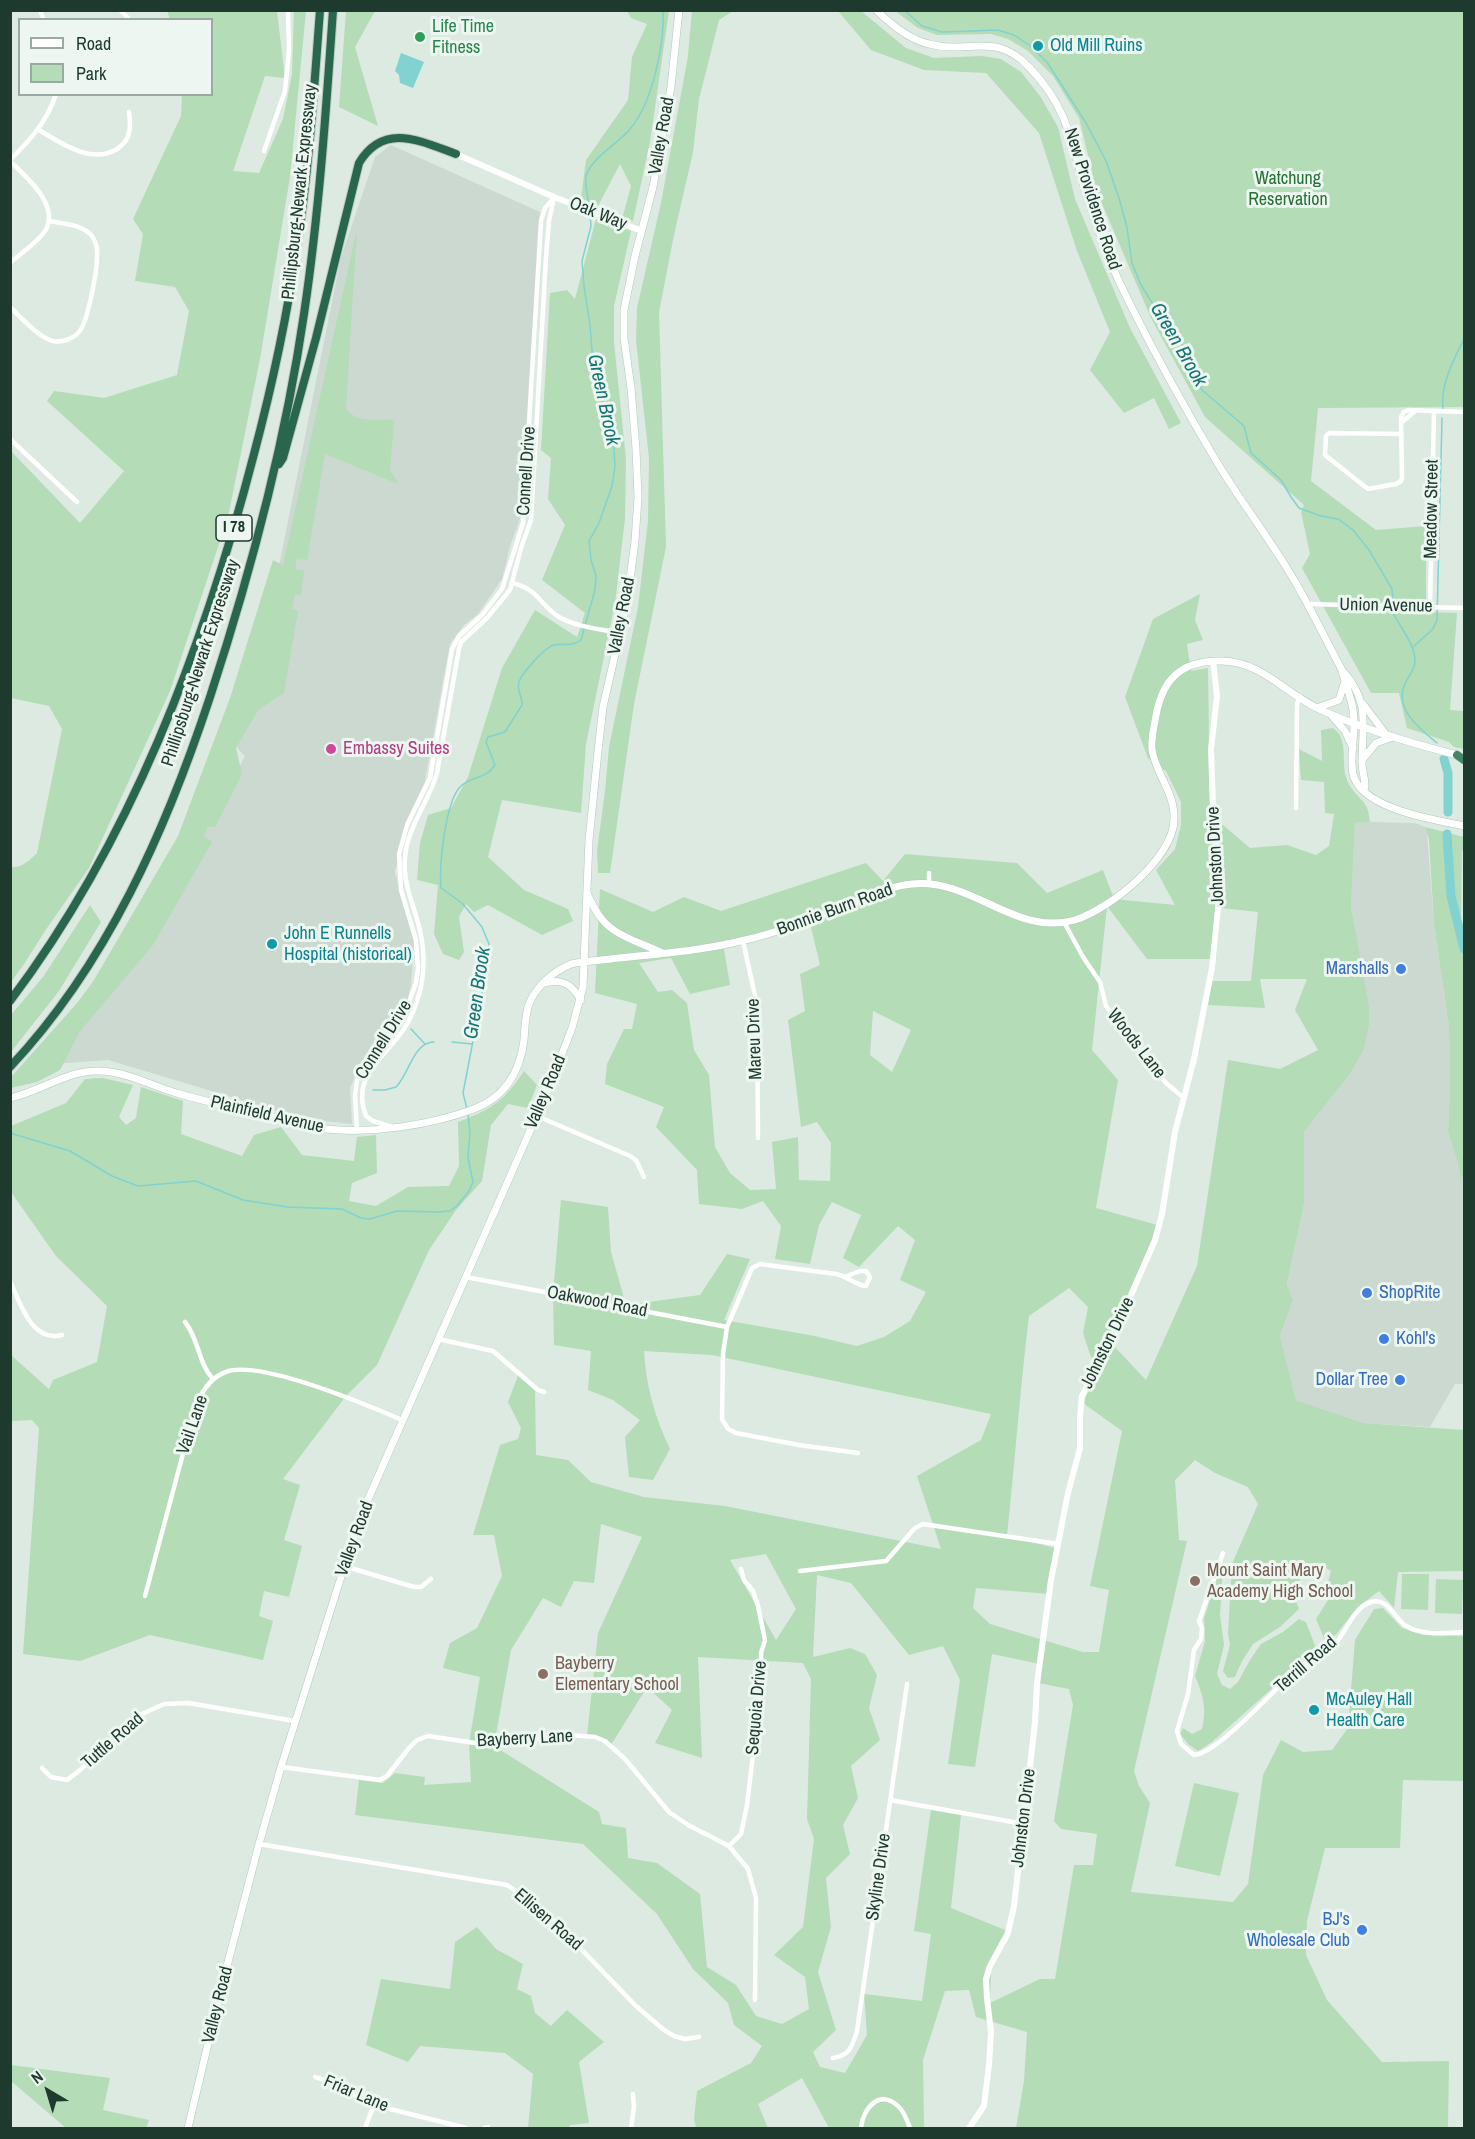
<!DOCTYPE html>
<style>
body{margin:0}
#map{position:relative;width:1475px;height:2139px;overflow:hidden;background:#ddeae1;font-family:"Archivo Narrow",sans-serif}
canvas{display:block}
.frame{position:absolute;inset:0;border:12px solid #1e392d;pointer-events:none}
.legend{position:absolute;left:18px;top:18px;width:195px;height:78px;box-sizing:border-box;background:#edf6f0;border:2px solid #9aaaa2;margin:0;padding:8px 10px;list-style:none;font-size:18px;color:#1e392d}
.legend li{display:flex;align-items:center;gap:12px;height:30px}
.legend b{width:30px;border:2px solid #9aaaa2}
.north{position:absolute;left:18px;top:2061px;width:60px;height:60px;-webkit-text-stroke:4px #edf6f0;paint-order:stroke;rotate:322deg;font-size:16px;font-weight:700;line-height:24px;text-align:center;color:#1e392d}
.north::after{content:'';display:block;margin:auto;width:21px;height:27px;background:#1e392d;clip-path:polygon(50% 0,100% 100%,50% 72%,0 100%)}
</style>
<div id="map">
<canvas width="1475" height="2139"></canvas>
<div class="frame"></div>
<ul class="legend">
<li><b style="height:8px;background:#fff"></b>Road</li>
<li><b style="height:16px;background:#b4dcb7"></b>Park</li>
</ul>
<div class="north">N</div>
</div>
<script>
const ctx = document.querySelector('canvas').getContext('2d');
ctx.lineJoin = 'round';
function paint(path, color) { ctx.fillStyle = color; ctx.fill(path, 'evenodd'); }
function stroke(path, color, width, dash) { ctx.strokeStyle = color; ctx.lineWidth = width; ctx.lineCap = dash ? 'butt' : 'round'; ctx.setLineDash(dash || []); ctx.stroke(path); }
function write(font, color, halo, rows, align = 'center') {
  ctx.font = font + ' "Archivo Narrow",sans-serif'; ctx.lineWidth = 6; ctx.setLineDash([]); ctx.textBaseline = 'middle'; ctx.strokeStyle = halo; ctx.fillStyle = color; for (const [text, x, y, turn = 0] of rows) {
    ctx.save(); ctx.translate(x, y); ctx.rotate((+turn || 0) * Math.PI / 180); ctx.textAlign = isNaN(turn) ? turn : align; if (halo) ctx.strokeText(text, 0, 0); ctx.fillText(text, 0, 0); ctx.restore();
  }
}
paint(new Path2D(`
 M391,145L540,212L522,513L510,546L502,579L478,614L464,625L450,644L425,781L408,819L395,872L414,942L411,984L407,1002L398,1019L359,1067L350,1088L352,1124L305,1119L108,1060L53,1064L151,937L245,756L238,749L233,731L271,606L341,257L375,157Z
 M1370,822L1415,823L1425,827L1427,832L1434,924L1449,1027L1450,1087L1448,1132L1457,1157L1464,1166V1384H1455L1430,1427L1364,1423L1296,1400L1280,1336L1293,1300L1287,1284L1304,1204V1132L1350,1074L1357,944L1351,907L1355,823Z`), '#cbd9d0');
paint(new Path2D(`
 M692,10L733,11L719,20L699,99L693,152L674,235L659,312L666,547L634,704L610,873H598L597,851L605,791L609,747L638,607L648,521L649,458L636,340L637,308L661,203L688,56Z
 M167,11H277L285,78L265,76L233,171L259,173L283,119L292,74L294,11H306L290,177L260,359L228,517L170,691L89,868L47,928L24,964L11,982V867C22,868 29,861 37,853L62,729L49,706L11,698V451L80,523L124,471L47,401L54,391L104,398L177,375L189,311L175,287L135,281L143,234L133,219L181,116L182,95L212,94V20L170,19Z
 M346,11H375L355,47L378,126L339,107Z
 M627,11H669L650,142L633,221L622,219L631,186L620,164L598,206L581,198L586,160L628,100L632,57L647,24L631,18Z
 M838,11H861L906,48L934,58L982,56L1001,59L1021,72L1040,96L1058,127L1075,199L1130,328L1181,423L1169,429L1154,398L1124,413L1090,370L1110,332L1077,251L1039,133L986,73L924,70L871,50Z
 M895,11H1464V407L1318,408L1311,481L1376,530L1426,526V602L1399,600L1398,611L1457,613L1450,710L1464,711V749L1454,747L1449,742L1407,728L1399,693H1371L1302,568L1310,554L1301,512L1304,505L1205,417L1151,318L1097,192L1079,118L1053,76L1028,51L1008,39L991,34L937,35L918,28Z
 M596,219L631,231L614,306V342L626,459L625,519L615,603L586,744L581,813L502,800L488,857L524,890L568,909L573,921L542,935L488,905L474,912L466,904L459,917L464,952L459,960L443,954L434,934L438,885L417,880L420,843L428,815L451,808L468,777L502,668L535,610L577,637L585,613L542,580L565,525L548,499L551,458L541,450L550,293L567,290L575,299Z
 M357,229L346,408C355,424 377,419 394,420L390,470L398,484L325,454L307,560L297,558L295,569L304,571L301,595L295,594L292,609L298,611L284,693L258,710L236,748L242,774L215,827H208L204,836L212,842L153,945L80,1031L60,1070L37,1082L11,1088V1077L78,1002L94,980L178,836L230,698L273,560L283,565Z
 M1200,594L1195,620L1203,640L1187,644L1191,671L1208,668L1210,814L1250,848L1287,845L1316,855L1329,846L1334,814L1325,813L1324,782L1301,780L1299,749L1322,761L1321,730L1333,728C1349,739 1341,761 1346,777C1350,792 1363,798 1367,808C1369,812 1369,818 1370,822L1355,823L1351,907L1369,1006V1024L1364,1048L1350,1074L1304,1132V1204L1287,1284L1293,1300L1280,1336L1296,1400L1364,1423L1464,1430V1571L1398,1572L1394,1608L1379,1591L1358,1607L1329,1643H1326L1316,1619L1330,1597L1326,1590L1331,1571L1318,1563L1306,1567L1293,1594L1299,1609L1280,1627L1253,1644L1242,1661L1235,1677L1228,1678L1223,1671L1230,1645L1228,1634L1232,1564L1258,1504L1248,1487L1215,1473L1195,1460L1175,1480L1179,1540L1187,1541L1134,1771L1139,1786L1150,1803L1131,1892L1233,1902L1248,1884L1263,1775L1281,1740L1303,1752L1332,1750L1348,1728L1355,1640L1374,1609L1383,1608L1402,1628L1424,1635L1464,1636V1781L1403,1780L1400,1848H1325L1307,1921L1306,1955L1327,2000L1382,2062L1449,2061L1448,2128H1016L1024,2081L1027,2032L976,2017L969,1990L945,1991L923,2060L924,2128H885L882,2127L880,2128H829L802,2078L758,2104L768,2128H696L694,2119L697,2091L751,2063L762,2046L734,2025L728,2003L693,1969L657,1914L583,1844L355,1815L359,1780L383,1783L395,1773L425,1777L424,1785L471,1782L469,1743L480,1677L443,1668L450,1643L477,1628L502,1576L494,1535H473L500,1445L518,1439L521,1428L508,1402L519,1373L535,1387L536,1455L568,1460L591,1482L644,1497L725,1506L941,1549L917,1476L981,1440L991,1414L712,1355L644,1351C646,1386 655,1418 670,1449L653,1480L629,1477L625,1437L640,1420L613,1400L588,1390L591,1351L554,1345L553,1294L561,1200L608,1207L611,1252L626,1305L700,1295L727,1254L750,1259L724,1320L815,1336L857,1346L884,1337L910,1321L926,1292L900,1280L915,1240L898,1226L859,1267L843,1258L861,1215L832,1202L819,1225L810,1264L775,1259L781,1226L763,1201L742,1209L699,1204L697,1170L656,1127L664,1107L605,1084L607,1064L624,1029H632L637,1004L595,993L600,889L653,912L684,897L721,911L866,863L883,881L905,854L1017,863L1047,893L1103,870L1114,899L1175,905L1156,870L1175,849L1181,825V802L1166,771L1148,758L1125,697L1153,619ZM1107,906L1147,959H1216L1221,908L1258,912L1251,981H1212L1208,1005L1265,1008L1260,979H1307L1295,1010L1318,1050L1280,1069L1228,1060L1197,1266L1146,1380L1113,1345L1161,1226L1096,1208L1118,1080L1092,1050ZM809,919L820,965L800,974L805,1011L788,1020L801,1127L817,1122L831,1143L830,1181L799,1180L798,1137L772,1142L776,1189L750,1190L730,1173L715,1147L709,1075L694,1050L687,1003L672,990L658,992L639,963L671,958L690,994L730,985L723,943L738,940ZM873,1011L911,1030L892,1072L870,1055ZM1069,1288L1088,1307L1083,1333L1096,1373L1083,1403L1122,1431L1090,1586L1109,1590L1099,1652H1083L990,1624L973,1608L976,1588L1050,1594L1058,1549L1007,1535C1015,1462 1020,1389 1029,1316ZM601,1524L642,1537L598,1633L587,1736L611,1745L647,1687L672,1710L655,1743L702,1758L698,1657L803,1663L811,1679L807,1819L814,1839L803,1927L774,1955L805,1977L809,2009L782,2024L756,2016L736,1985L707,1967L700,1894L657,1863L628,1858L626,1828L602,1824L599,1812L494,1746L511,1650L543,1598L561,1607L574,1581L594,1583ZM766,1554L796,1609L776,1640L730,1560ZM817,1575L851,1583L909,1655L943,1646L960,1680L948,1764L975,1767L992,1654L1040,1664L1038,1683L1069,1689L1073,1705L1054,1821L1061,1829L1097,1834L1093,1865H1074L1055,1979H1040L990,2003L991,1971L1010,1932L951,1908L961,1815L931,1810L914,1931L931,1934L922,2001L864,1994L867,2035L845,2073L820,2067L813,2052L836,2030L818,1972L831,1927L826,1878L850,1854L843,1825L858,1798L851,1766L880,1740L869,1708L877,1675L865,1654L850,1648L813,1657Z
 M1425,827L1464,837V850L1462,851L1461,922L1464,923V1176L1461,1177V1181L1458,1162L1448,1132L1450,1087L1449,1027L1434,924L1429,839Z
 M90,905L101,922L59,991L11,1052V1015L43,977Z
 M524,1071L537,1085L528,1108L508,1104L491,1125L482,1181L456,1210L429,1250L377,1365L346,1396L283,1479L300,1485L284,1540L302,1546L289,1597L264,1591L259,1616L273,1621L263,1660L150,1635L80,1661L23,1654L39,1428L32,1420L11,1421V1355L49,1389L53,1380L97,1362L107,1306L56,1256L11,1192V1126L66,1103L85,1079L103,1078L133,1085L119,1117L126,1125L136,1118L141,1087L183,1101L181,1134L242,1156L254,1135L281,1127L302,1155L354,1161L357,1137L376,1135L377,1173L352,1183L349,1201L376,1206L408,1187L449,1186L459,1166L458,1122C491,1110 505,1100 524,1071Z
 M1223,1568L1220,1615L1224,1645L1217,1674L1222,1685L1230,1689L1238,1682L1250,1660L1261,1644L1283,1632L1299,1619L1306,1622L1317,1651L1286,1676L1212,1742L1198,1751L1189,1745L1180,1734L1183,1728L1192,1734L1202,1729C1207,1708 1203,1695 1195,1676L1205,1641L1204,1618L1219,1572Z
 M1402,1574H1429L1428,1610L1401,1609Z
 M1436,1579L1463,1580L1462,1614L1435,1613Z
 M1194,1783L1239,1793L1220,1876L1175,1866Z
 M477,1927L496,1949L523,1964L517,1989L531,1996L535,2013L551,2026L567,2010L604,2042L579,2062L589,2123L570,2125L569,2128H528L533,2074L505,2053L420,2046L408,2062L366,2045L381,1979L450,1989L455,1942Z
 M11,2065L110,2078L103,2110L149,2120L146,2128H66L11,2081Z`), '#b4dcb7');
paint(new Path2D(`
 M401,53L424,62L413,88L400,83L399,75L395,71Z`), '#81d2d0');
stroke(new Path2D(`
 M904,10L922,26L942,32L998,30L1014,35L1029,45L1047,62L1086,123L1106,161L1119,198L1127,228L1132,263L1141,285L1171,333L1183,346L1202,390L1244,426L1251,453L1281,480L1291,497L1299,508L1321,516L1338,519L1353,530L1369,550L1392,589L1393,604
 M589,208C589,198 584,186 586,176C591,158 619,143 630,129C652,104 665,44 663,10
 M1443,408C1440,385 1454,359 1464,339
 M1393,608L1394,615C1401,628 1415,645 1415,661C1415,671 1407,677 1404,686C1395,710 1421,730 1437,743
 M1413,647L1433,629L1437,620L1442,418
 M411,1029L425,1044
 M452,1042L472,1044
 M373,1090H385L396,1087C409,1075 413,1042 434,1042
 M467,1109L463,1093L487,968L489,944L482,927L462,903L441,888C439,867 445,803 460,787C472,775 485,780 495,765L486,742L488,737L505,732L522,705C523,697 516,690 519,682C522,673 545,647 554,645C565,643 572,647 581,640L595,590L596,576L591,560L589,541L599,523L612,486L615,467L614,449L592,351L590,325L584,286L582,261L591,226L590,213
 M10,1133L70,1151L112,1176L138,1186L196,1181L243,1200L288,1207L342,1209L361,1218L370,1219L397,1211L437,1212L450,1211L457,1206L469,1191L473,1182L468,1158L470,1133L468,1114`), '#81d2d0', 1.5);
stroke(new Path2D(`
 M1444,759L1448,773V812
 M1447,834L1451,896L1464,949`), '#81d2d0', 9);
const secondary = new Path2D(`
 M876,10C891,24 908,39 929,44C970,55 994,30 1030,68C1071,111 1071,146 1088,199C1099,235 1113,271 1130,304C1157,358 1187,412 1218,464C1240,500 1266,534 1288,570C1308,602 1324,637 1342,670C1371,702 1362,724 1362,763C1362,773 1367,781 1364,790
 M1342,670C1345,684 1351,696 1353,710C1357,731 1349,753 1353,774C1361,809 1435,820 1464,826
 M1363,704L1385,733
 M1317,708L1339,700L1344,684
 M1331,715L1345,731L1353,748
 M1362,760L1376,743L1393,737
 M587,893C591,902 595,911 601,918C614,936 642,943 662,953
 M545,983C563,978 572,985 581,1000
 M10,1098C42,1091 69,1069 101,1071C128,1072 154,1087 180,1094C208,1102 236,1108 264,1115C284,1120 305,1127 326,1129C371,1134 431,1125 474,1109C505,1097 520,1073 524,1040C525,1028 525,1015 529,1004C536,986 554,971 571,964C584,961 597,961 610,959C655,954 702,951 745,940C780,932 814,918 847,905C868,897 889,886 912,884C973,878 1015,937 1075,920C1110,909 1174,858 1174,819C1175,793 1156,774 1152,750C1151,740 1153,731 1155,721C1161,681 1179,660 1222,661C1262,662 1284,692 1317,708C1361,729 1410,743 1457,755
 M188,2128L221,1989L259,1844L281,1767L359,1520L548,1090L572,1028L583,987L589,840L598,751L603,707L627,602L635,541L638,497L636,449L631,388L624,338V310L635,256L653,187L671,87L679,10`);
const trunk = new Path2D(`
 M1457,755L1464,760`);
const motorway = new Path2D(`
 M279,464L283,458L316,338L359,163C384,122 420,141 456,154
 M10,1001C131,841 204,647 254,454C272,386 287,317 297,247C309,169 314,90 320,10
 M10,1067C107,964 166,830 210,697C251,572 285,444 304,314C319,213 326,112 333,10`);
stroke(secondary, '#b0cabb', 8);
stroke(trunk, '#c0c8c4', 9);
stroke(motorway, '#c0c8c4', 10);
stroke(new Path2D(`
 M40,10L44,20
 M120,10L128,18
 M39,130C61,143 91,165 117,149C131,140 131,128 129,112
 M264,151L285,91L289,50L288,10
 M10,160C30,140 47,122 56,94
 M10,161C26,177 61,206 45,231C37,243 21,253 10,263
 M10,307C22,318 38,337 53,341C63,343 76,338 81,329C88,319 97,271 97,258C98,250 96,242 92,236C82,224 64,224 50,221
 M1401,423L1415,411
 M1401,434L1329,433L1326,436L1325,455L1368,489L1396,484L1401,481L1402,478L1401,417L1404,412L1408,410L1464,412
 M10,439L77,502
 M513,583C539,590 540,605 559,617C576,627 600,629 620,633
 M1308,604L1464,608
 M1430,607L1434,411
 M1296,808L1297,704L1300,696
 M929,873V884
 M1064,922L1083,957L1100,982L1106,1006L1127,1036L1166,1083L1184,1098
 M743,941L757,1005L758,1138
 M537,1116L630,1156L636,1160L644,1177
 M392,1127L373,1121L366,1116C352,1079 378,1063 398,1037C407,1026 413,1014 417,1001C427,972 425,944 416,916C410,896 403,878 405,858C407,827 429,802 437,773L459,649L461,642L486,619L510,590L521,548L531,520L546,257L549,221L554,197
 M357,1130L355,1096L357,1080L365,1064L399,1023L406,1011L416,983L418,968L416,940L401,890L399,854L407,825L430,778L452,649L459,636L482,615L502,589L523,523L541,221L545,208L553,199
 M847,1276L860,1271H866L870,1277L866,1286C855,1285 847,1276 836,1274L760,1264L752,1268L727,1327L723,1354L722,1419L728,1429L736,1433L799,1445L858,1453
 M466,1277L727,1327
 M10,1281C20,1303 32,1343 62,1335
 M185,1322C199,1339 198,1363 213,1379
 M438,1339L493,1351L538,1390L544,1392
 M1223,1553L1199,1621L1202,1628L1201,1639L1194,1650L1188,1694L1177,1731L1181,1744L1194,1755C1216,1754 1267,1697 1285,1681C1294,1673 1304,1665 1314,1658C1321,1653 1330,1649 1336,1643C1347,1630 1354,1607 1371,1602C1388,1597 1394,1618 1406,1626C1423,1636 1446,1633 1464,1632
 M344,1566L414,1587H421L431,1579
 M800,1571L886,1561L915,1528L923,1524L1058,1544
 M145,1596L196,1405C202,1391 211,1377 226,1372C259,1359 367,1405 402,1420
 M281,1767L380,1780L387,1776L409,1748L417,1740L428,1736L475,1743H507L570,1735L595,1737L605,1741L625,1759L669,1812L688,1825L729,1846L748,1869L756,1898L755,2000
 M42,1768L51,1777L67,1780L79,1771L114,1737L142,1714L164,1704L188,1703L295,1721
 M890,1800L1024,1824
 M259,1844L507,1885L539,1907L555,1922L636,2006L664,2030L674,2036L685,2039L699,2037
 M729,1846L741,1834L747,1805L762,1680L761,1653L765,1640L758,1606L753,1591L744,1580L741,1569
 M833,2058C850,2055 852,2047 857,2031L907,1684
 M315,2077L328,2081L370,2104L466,2128
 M365,2128L374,2105
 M484,2128L488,2127
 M631,2128L634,2107L633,2094
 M861,2128C863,2108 880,2088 899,2107C905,2113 907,2121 910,2128`), '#fff', 4.5);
stroke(new Path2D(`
 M456,154L554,197L642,231
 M969,2128L984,2106L989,2065L991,2032L987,1998L986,1979L990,1966L1008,1933L1014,1906L1035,1722L1037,1684L1051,1580L1068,1493L1080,1448V1417L1082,1396L1111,1341L1155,1240L1162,1214L1175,1132L1194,1059L1212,968L1220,889L1213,807L1211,749L1217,696L1213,661`), '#fff', 6);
stroke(secondary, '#fff', 7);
stroke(trunk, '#448469', 8);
stroke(motorway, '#29664e', 8);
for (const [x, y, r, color] of [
 [420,37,6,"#2e9e5b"],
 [1038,46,6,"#0f9aa8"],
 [331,749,6,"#d1479c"],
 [272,944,6,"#0f9aa8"],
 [1401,969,6,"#3f7fe0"],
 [1367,1293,6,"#3f7fe0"],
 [1384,1339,6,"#3f7fe0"],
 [1400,1380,6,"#3f7fe0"],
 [1195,1581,6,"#8d6e63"],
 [543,1674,6,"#8d6e63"],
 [1314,1710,6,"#0f9aa8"],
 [1362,1930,6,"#3f7fe0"]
]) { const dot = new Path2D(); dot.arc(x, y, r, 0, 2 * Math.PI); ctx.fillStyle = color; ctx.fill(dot); stroke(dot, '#edf6f0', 2); }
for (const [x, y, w] of [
 [234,528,36]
]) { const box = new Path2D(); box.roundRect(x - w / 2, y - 13, w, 26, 4.5); ctx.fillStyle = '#edf6f0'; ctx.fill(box); stroke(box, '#1e392d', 1.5); }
write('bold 16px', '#1e392d', null, [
 ["I 78",234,528]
]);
write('18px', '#27864d', '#edf6f0', [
 ["Life Time",432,27],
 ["Fitness",432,48]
], 'left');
write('18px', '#0d838f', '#edf6f0', [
 ["Old Mill Ruins",1050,46],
 ["John E Runnells",284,934],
 ["Hospital (historical)",284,955],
 ["McAuley Hall",1326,1700],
 ["Health Care",1326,1721]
], 'left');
write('18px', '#1e392d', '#edf6f0', [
 ["Valley Road",662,136,-80],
 ["Phillipsburg-Newark Expressway",300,192,-84],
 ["New Providence Road",1092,199,72],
 ["Oak Way",598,214,22],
 ["Connell Drive",527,471,-86],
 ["Meadow Street",1432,509,-89],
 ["Union Avenue",1386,606,1],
 ["Valley Road",622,616,-79],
 ["Phillipsburg-Newark Expressway",201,663,-72],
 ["Johnston Drive",1216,856,-93],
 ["Bonnie Burn Road",835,910,-20],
 ["Mareu Drive",755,1039,-92],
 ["Connell Drive",384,1040,-58],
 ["Woods Lane",1136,1044,52],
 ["Valley Road",546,1092,-67],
 ["Plainfield Avenue",267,1115,13],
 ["Oakwood Road",597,1302,11],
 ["Johnston Drive",1108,1343,-64],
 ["Vail Lane",193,1425,-71],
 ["Valley Road",355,1539,-70],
 ["Terrill Road",1306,1665,-41],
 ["Sequoia Drive",757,1708,-85],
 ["Bayberry Lane",525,1739,-3],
 ["Tuttle Road",113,1741,-41],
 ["Johnston Drive",1024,1818,-83],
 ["Skyline Drive",879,1877,-82],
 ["Ellisen Road",548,1920,41],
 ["Valley Road",218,2005,-76],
 ["Friar Lane",356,2094,23]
]);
write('18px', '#277136', '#edf6f0', [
 ["Watchung",1288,179],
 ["Reservation",1288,200]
]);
write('18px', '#b23c85', '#edf6f0', [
 ["Embassy Suites",343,749]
], 'left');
write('18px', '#366cbe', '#edf6f0', [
 ["Marshalls",1389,969],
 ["ShopRite",1379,1293,"left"],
 ["Kohl's",1396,1339,"left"],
 ["Dollar Tree",1388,1380],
 ["BJ's",1350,1920],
 ["Wholesale Club",1350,1941]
], 'right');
write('18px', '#785e54', '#edf6f0', [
 ["Mount Saint Mary",1207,1571],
 ["Academy High School",1207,1592],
 ["Bayberry",555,1664],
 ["Elementary School",555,1685]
], 'left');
write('italic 20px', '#177675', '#edf6f0', [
 ["Green Brook",1178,345,60],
 ["Green Brook",603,400,78],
 ["Green Brook",478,993,-82]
]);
</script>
